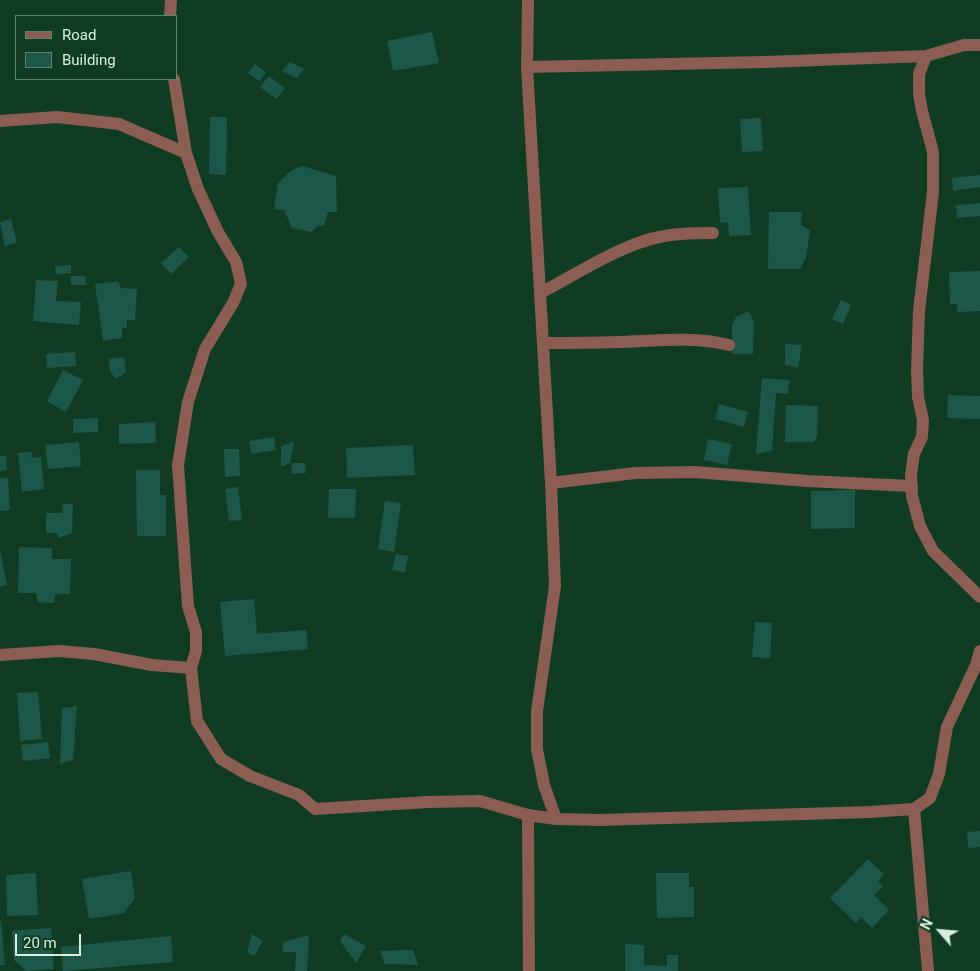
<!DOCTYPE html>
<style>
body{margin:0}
#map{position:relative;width:980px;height:971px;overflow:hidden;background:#113c24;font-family:Roboto,sans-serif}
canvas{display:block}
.legend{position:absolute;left:15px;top:15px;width:162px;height:65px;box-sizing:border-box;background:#113c24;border:1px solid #61846f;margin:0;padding:6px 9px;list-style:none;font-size:15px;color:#d8efdf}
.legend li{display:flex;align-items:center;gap:10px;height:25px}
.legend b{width:25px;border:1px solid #61846f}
.north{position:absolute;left:915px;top:906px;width:50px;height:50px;-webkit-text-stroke:4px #113c24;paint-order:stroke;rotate:297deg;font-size:14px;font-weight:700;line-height:20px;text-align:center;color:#d8efdf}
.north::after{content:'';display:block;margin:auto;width:18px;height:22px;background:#d8efdf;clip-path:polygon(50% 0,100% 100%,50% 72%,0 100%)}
.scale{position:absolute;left:15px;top:934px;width:66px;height:22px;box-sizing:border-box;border:2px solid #d8efdf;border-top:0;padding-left:6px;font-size:15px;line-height:18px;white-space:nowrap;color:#d8efdf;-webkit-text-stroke:4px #113c24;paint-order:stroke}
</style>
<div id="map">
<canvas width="980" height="971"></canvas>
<ul class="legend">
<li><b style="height:6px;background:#8c5e52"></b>Road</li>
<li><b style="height:14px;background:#1c574a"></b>Building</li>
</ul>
<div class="north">N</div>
<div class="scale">20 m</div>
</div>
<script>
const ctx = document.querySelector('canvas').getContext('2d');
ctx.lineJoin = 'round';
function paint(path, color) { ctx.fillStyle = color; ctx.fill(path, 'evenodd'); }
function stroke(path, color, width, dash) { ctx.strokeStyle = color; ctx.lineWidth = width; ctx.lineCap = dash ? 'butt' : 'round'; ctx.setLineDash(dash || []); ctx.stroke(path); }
paint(new Path2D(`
 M432,32L439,63L393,71L387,41Z
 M290,62L304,69L297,78L282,71Z
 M255,64L266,72L259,81L248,73Z
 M269,76L285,88L276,99L260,87Z
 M210,117H227L226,175L209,174Z
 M761,118L763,151L742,152L740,119Z
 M302,166L336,176L337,212H328L324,226L318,225L312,232L292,228L284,210L274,209L278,183L292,170Z
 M980,175V187L953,191L952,178Z
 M748,187L751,235L729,236L728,222L720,223L718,188Z
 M980,203V216L957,218L956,205Z
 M769,212H802L801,225L810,230L806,258L800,269H768Z
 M11,219L17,242L5,246L0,222Z
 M179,247L189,257L171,274L161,263Z
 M71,265V273L56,274L55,266Z
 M980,271V311L958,312L957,304H950L949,272Z
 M71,276H85L86,285H71Z
 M36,280L58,281L56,301L81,302L79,325L33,321Z
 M118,281L121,288L137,289L135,320H127V328H122V338L103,341L95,284Z
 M841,300L851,305L843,324L832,319Z
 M749,311L754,322L753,354H732V325L736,317Z
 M785,344L802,345L798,368L785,365Z
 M75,352L76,366L47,368L46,354Z
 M124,357L126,372L116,379L110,371L109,359Z
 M63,370L83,380L66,412L47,401Z
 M762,378L789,380L788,394L776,393L772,451L756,454Z
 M948,395L980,396V419L947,418Z
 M719,404L748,412L744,427L715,419Z
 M786,405L818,406L817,437L814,442H785Z
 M98,418V432L73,433V419Z
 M155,422L156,443L119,444V424Z
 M274,437L276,450L251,454L249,441Z
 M708,439L732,444L727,465L704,460Z
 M79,442L81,466L48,469L45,445Z
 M294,442L290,463L281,467V446Z
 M413,445L415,475L347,478L346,448Z
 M224,449H239L240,476L225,477Z
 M32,452L31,458L41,457L44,489L22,492L18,453Z
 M0,456H6L7,470L0,471Z
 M291,463H305L306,473L292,474Z
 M136,470H160V495H166V536H137Z
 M0,478H8L10,510L0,511Z
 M238,487L242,520L229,521L225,489Z
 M329,489H356L355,518H328Z
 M855,490V528L811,529V491Z
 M385,501L401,503L394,552L378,549Z
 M63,504H73L72,533L59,538L57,533H46V513H62Z
 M19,547L52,548V559H71L70,594H55L54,603L38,602L36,593H18Z
 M0,549L7,585L0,587Z
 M396,554L408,556L405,573L392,570Z
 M254,599L257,634L306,630L308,649L225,656L220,602Z
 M755,622L772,623L770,658L752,657Z
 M38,692L42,739L20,741L17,693Z
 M77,706L73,760L60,764L62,708Z
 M48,742L50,758L23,761L21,745Z
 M980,831V847L968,848L967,832Z
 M868,859L884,874L878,881L883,886L874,895L889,910L872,928L861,917L856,923L830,898Z
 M131,871L135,898L124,913L89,919L82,879Z
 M36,873L38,915L7,916L6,875Z
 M656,873H689V887H694V917L657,918Z
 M0,921H1L5,965H0Z
 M51,928L54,969L26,971L14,960L12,931Z
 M252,934L263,941L254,956L247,952Z
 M344,934L366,946L356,963L340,941Z
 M309,935L307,971H295L296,952H282L283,942Z
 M171,936L173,962L63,971L61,947Z
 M625,944L644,945V965L667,966V955H678V971H625Z
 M413,950L418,965L385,964L380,951Z`), '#1c574a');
stroke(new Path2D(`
 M528,0L527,67L551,483L555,586L537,711V749L544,785L556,819
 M170,16L171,0
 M926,56L919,74V94L922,111L933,152V192L919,311L917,370L918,397L923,420L922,437L914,454L911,475L912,496L920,526L933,551L980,597
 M527,67L765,62L926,56L964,45H980
 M174,79L186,153
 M0,121L57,117L119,124L186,153L198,189L218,232L236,262L241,284L233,303L205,349L188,402L178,465L188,606L196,632V651L191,668L197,721L221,759L250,776L299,795L315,809L428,802L480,801L528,815L556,819L600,820L870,812L914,809L930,798L939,774L947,727L976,665L980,651
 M540,293C575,275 620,245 659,237C677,233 695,233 713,233
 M543,343C567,343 592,343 617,342C654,341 693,336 729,345
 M551,483L635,473L695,472L807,481L912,486
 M0,655L59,651L94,654L152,665L191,668
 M914,809L928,971
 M528,815L529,971`), '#8c5e52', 12);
</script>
